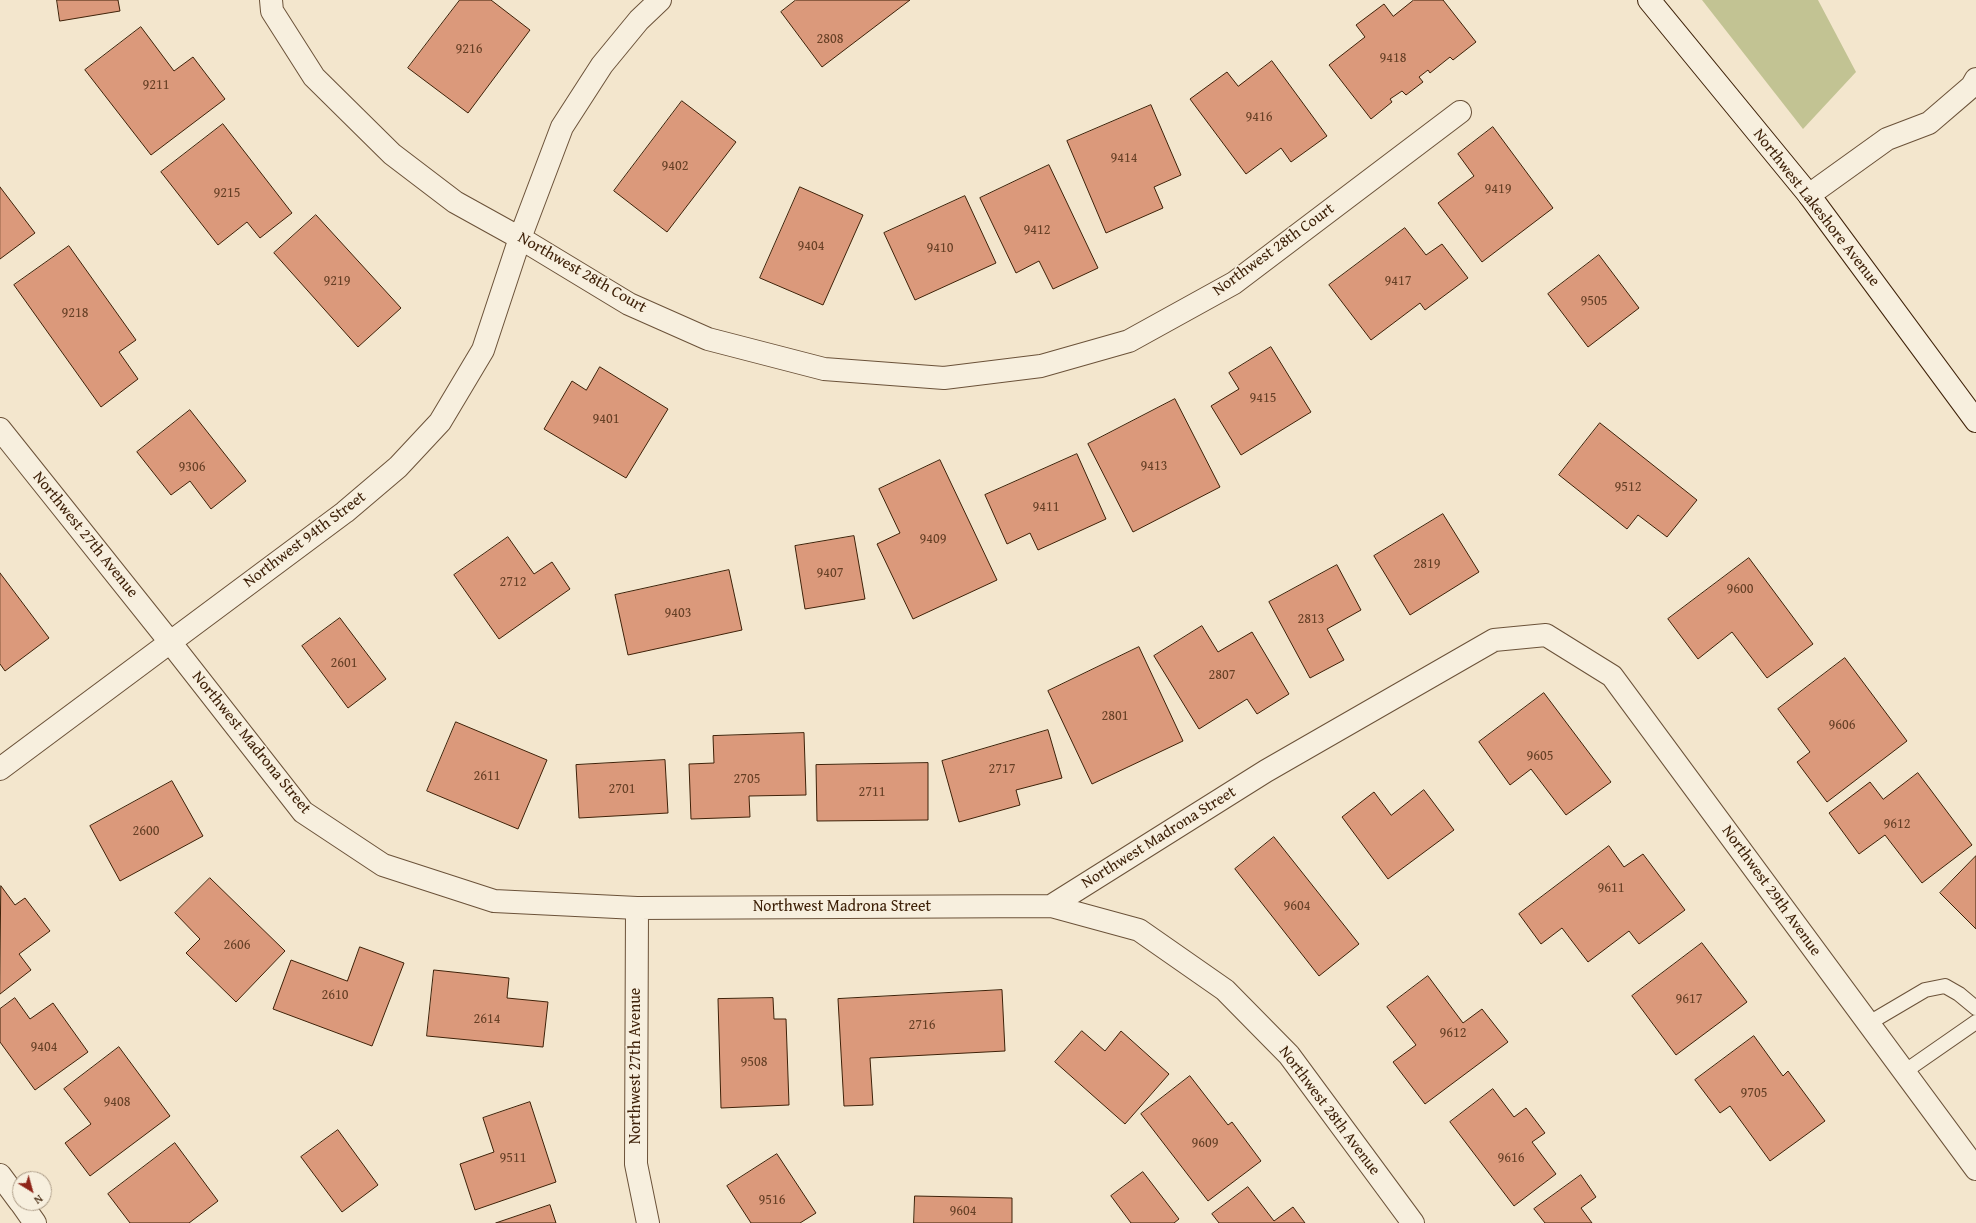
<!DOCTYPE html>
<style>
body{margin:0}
#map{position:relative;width:1976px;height:1223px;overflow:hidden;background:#f3e6cd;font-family:"Gentium Book Plus",serif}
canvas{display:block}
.north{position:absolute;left:12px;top:1171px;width:40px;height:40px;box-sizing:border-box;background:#f7efde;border:1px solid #ad9d88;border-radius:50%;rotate:143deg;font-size:11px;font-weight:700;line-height:16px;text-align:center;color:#3e2108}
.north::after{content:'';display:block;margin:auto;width:14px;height:18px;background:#8f2418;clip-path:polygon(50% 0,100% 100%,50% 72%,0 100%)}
</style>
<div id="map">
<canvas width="1976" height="1223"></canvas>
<div class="north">N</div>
</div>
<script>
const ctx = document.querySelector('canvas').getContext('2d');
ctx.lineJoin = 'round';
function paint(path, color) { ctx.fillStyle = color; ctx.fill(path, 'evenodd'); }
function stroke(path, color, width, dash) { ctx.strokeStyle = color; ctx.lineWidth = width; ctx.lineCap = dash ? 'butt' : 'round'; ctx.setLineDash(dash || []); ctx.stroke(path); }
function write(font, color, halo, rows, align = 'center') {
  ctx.font = font + ' "Gentium Book Plus",serif'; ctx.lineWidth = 3; ctx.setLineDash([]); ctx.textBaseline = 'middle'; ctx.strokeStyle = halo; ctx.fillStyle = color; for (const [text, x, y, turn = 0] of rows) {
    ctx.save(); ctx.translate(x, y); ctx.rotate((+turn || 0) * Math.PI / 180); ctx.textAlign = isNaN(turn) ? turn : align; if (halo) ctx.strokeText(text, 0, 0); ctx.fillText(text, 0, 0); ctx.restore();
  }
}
paint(new Path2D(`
 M1702,0H1818L1856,72L1803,129Z`), '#c2c393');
const building = new Path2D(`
 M57,0H118L120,11L60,21Z
 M460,0H491L530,30L468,113L408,68Z
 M796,0H910L822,67L781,12Z
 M1414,0H1443L1476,42L1453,60L1450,57L1430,73L1428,70L1419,77L1423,82L1406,95L1402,91L1390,99L1392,102L1371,119L1329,65L1365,37L1356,25L1384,4L1393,16Z
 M141,27L174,71L193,57L225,99L151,155L85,70Z
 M1272,61L1327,136L1291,162L1281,148L1246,174L1190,99L1227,72L1238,86Z
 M682,101L736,142L667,232L614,191Z
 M1151,105L1181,175L1154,187L1163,208L1106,233L1067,141Z
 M223,124L292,213L260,238L247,222L218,245L161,172Z
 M1493,127L1553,208L1482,262L1438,203L1474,176L1458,154Z
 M1049,165L1098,268L1053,289L1039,261L1016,273L980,198Z
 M0,187L35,233L0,259Z
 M800,187L863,215L823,305L760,278Z
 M965,196L996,263L915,300L884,233Z
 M316,215L401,308L358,347L274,253Z
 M1405,228L1426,255L1442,244L1468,278L1425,310L1420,303L1371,340L1329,285Z
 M69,246L136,340L119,352L138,379L101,407L14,285Z
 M1599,255L1639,308L1588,347L1548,294Z
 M1271,347L1311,412L1241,455L1211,406L1239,389L1229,373Z
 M600,367L668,409L626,478L544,429L572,381L586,390Z
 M1175,399L1220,487L1133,532L1088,444Z
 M190,410L246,481L211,509L190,481L171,495L137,452Z
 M1600,423L1697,500L1667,537L1638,515L1627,529L1559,475Z
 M1077,454L1106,519L1038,550L1030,533L1007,544L985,495Z
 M940,460L997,580L913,619L877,544L900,533L879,489Z
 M1443,514L1479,572L1410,615L1374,556Z
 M854,536L865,599L805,609L795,546Z
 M508,537L534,574L552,562L570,589L499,639L454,575Z
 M1749,558L1813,644L1767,678L1732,632L1698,659L1668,619Z
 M1337,565L1361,610L1327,629L1344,660L1310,678L1269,602Z
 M729,570L742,630L628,655L615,595Z
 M0,573L49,638L5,671L0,664Z
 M340,618L386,679L348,708L302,646Z
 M1202,626L1218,652L1252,632L1289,694L1257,714L1247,699L1199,729L1154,656Z
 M1139,647L1183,741L1092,784L1048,691Z
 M1845,658L1907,741L1827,802L1797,762L1810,752L1778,709Z
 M1544,693L1611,782L1566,815L1531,769L1510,785L1479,742Z
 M456,722L547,760L518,829L427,791Z
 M1048,730L1062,778L1016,790L1020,805L959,822L942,761Z
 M804,733L806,795L749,796L750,817L691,819L689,764L714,763L713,736Z
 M665,760L668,813L579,818L576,765Z
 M928,763V820L817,821L816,765Z
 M1918,773L1972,845L1922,883L1885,835L1859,854L1829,813L1870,782L1883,799Z
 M172,781L203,836L120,881L90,826Z
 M1424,790L1454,830L1388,879L1342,817L1374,792L1391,815Z
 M1274,837L1359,944L1319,976L1235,869Z
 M1609,846L1624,867L1643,854L1685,910L1639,944L1629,931L1588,962L1562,928L1541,944L1519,914Z
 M1976,856V929L1940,893Z
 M210,878L285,951L236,1002L186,953L200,939L175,913Z
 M1,886L15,905L25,898L50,931L19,954L31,970L0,994Z
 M1702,943L1747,1002L1676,1055L1632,996Z
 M360,947L404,963L372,1046L273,1009L291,960L347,981Z
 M434,970L509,978L507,998L548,1002L543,1047L427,1036Z
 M1428,976L1463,1023L1482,1009L1508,1042L1425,1104L1393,1062L1416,1045L1387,1007Z
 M1002,990L1005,1051L870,1058L873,1105L844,1106L838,999Z
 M15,998L30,1019L53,1003L88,1052L35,1090L0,1042V1009Z
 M773,998L774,1019H786L789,1105L721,1108L718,999Z
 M1082,1031L1105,1051L1121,1031L1169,1074L1125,1124L1055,1062Z
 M1754,1036L1783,1076L1788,1071L1825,1121L1770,1161L1730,1106L1720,1113L1695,1080Z
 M119,1047L170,1116L90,1176L65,1143L91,1124L64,1089Z
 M1190,1076L1228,1125L1232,1122L1261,1161L1208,1201L1141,1114Z
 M1493,1089L1514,1117L1526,1108L1545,1133L1532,1142L1556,1174L1514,1206L1450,1122Z
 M530,1102L556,1182L475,1210L460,1164L494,1152L483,1118Z
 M338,1130L378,1185L342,1212L301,1157Z
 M175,1143L218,1201L189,1223H130L108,1194Z
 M777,1154L816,1213L800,1223H751L727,1186Z
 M1143,1172L1179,1219L1174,1223H1131L1111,1196Z
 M1581,1175L1596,1197L1581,1208L1592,1223H1545L1534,1209Z
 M1248,1187L1274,1221L1293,1207L1305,1223H1219L1212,1214Z
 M915,1196L1012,1198V1223H914Z
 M550,1205L556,1223H496Z`);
paint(building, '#db997b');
stroke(building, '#3e2108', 1);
const service = new Path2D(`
 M1869,1023L1925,990L1945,986L1959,994L1976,1008
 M1904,1072L1976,1022`);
const minor = new Path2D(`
 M271,0L272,11L314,77L392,154L455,202L520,238L629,304L708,339L824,369L944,378L1041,366L1129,341L1234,283L1460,112
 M1809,195L1887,139L1929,123L1972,86L1976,79
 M0,429L170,642L303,812L383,865L494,901L637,908L1051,906L1266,771L1494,640L1546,635L1612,676L1976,1169
 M0,769L345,512L398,467L440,422L483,350L520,238L562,127L602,65L639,20L660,0
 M1051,906L1139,930L1225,990L1289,1055L1413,1223
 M637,908L636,1164L648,1223
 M0,1175L20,1202
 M21,1203L35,1223`);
const secondary = new Path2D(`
 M1649,0L1809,195L1976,421`);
stroke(service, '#6b5239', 16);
stroke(minor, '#6b5239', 24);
stroke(secondary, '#3e2108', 24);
stroke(service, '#f7efde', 14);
stroke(minor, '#f7efde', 22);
stroke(secondary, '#f7efde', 22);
write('14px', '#653f25', null, [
 ["2808",830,39],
 ["9216",469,49],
 ["9418",1393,58],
 ["9211",156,85],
 ["9416",1259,117],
 ["9414",1124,158],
 ["9402",675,166],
 ["9419",1498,189],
 ["9215",227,193],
 ["9412",1037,230],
 ["9404",811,246],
 ["9410",940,248],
 ["9219",337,281],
 ["9417",1398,281],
 ["9505",1594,301],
 ["9218",75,313],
 ["9415",1263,398],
 ["9401",606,419],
 ["9413",1154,466],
 ["9306",192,467],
 ["9512",1628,487],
 ["9411",1046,507],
 ["9409",933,539],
 ["2819",1427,564],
 ["9407",830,573],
 ["2712",513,582],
 ["9600",1740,589],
 ["9403",678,613],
 ["2813",1311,619],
 ["2601",344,663],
 ["2807",1222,675],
 ["2801",1115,716],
 ["9606",1842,725],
 ["9605",1540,756],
 ["2717",1002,769],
 ["2611",487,776],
 ["2705",747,779],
 ["2701",622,789],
 ["2711",872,792],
 ["9612",1897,824],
 ["2600",146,831],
 ["9611",1611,888],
 ["9604",1297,906],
 ["2606",237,945],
 ["2610",335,995],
 ["9617",1689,999],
 ["2614",487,1019],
 ["2716",922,1025],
 ["9612",1453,1033],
 ["9404",44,1047],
 ["9508",754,1062],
 ["9705",1754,1093],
 ["9408",117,1102],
 ["9609",1205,1143],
 ["9511",513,1158],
 ["9616",1511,1158],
 ["9516",772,1200],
 ["9604",963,1211]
]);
write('16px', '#3e2108', '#f7efde', [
 ["Northwest Lakeshore Avenue",1816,208,52],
 ["Northwest 28th Court",1274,250,-36],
 ["Northwest 28th Court",582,273,30],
 ["Northwest 27th Avenue",85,535,51],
 ["Northwest 94th Street",305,540,-37],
 ["Northwest Madrona Street",251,743,51],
 ["Northwest Madrona Street",1159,838,-32],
 ["Northwest 29th Avenue",1771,891,54],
 ["Northwest Madrona Street",842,907],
 ["Northwest 27th Avenue",636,1066,-90],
 ["Northwest 28th Avenue",1329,1111,53]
]);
</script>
